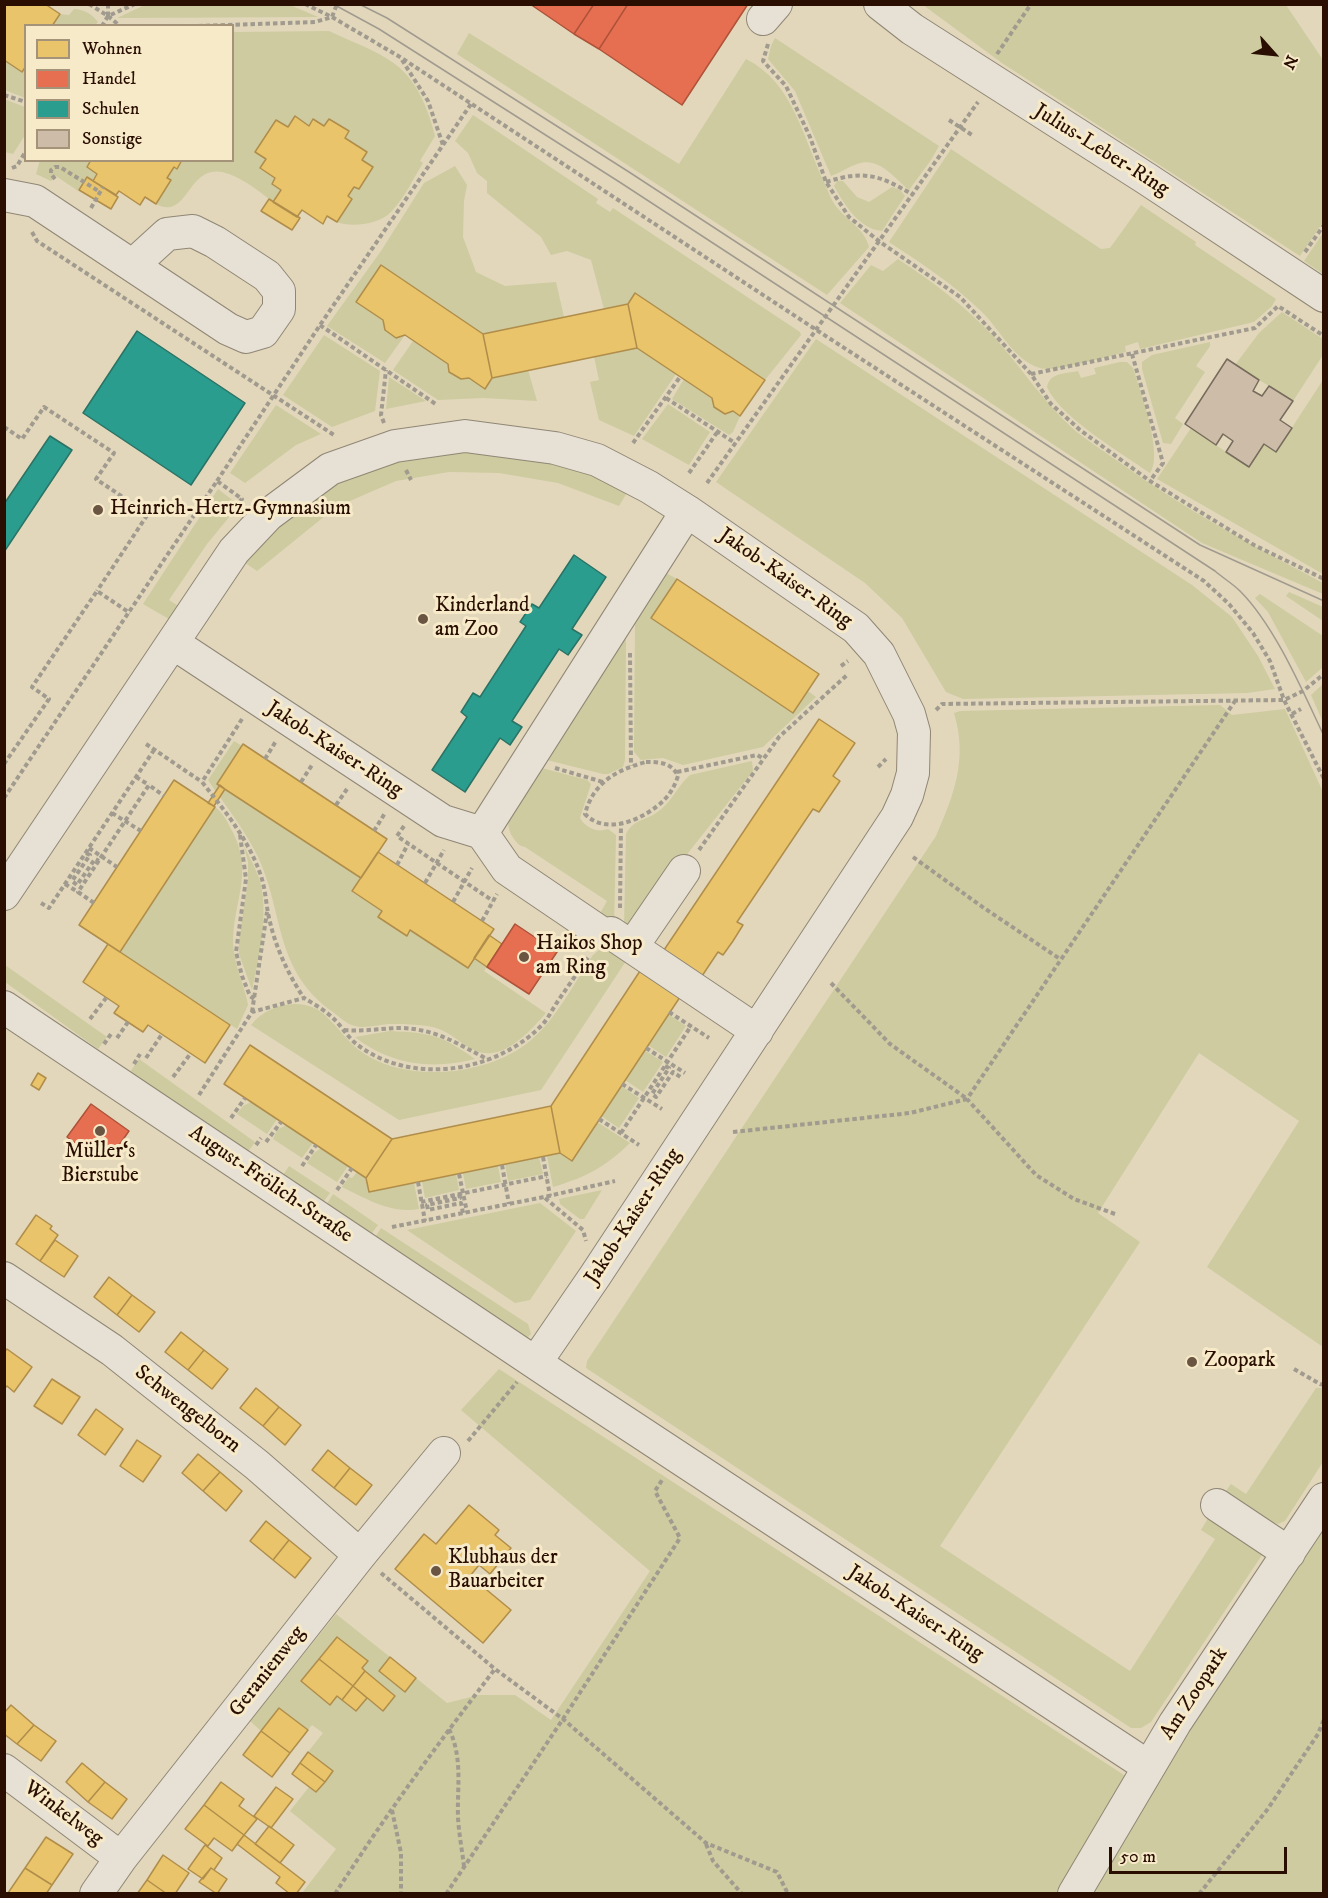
<!DOCTYPE html>
<meta charset="utf-8">
<style>
body{margin:0}
#map{position:relative;width:1328px;height:1898px;overflow:hidden;background:#e2d7bb;font-family:"IM FELL DW Pica",serif}
canvas{display:block}
.frame{position:absolute;inset:0;border:6px solid #2a0e01;pointer-events:none}
.legend{position:absolute;left:24px;top:24px;width:210px;height:138px;box-sizing:border-box;background:#f6eac9;border:2px solid #a49279;margin:0;padding:8px 10px;list-style:none;font-size:18px;color:#2a0e01}
.legend li{display:flex;align-items:center;gap:12px;height:30px}
.legend b{width:30px;border:2px solid #a49279}
.north{position:absolute;left:1244px;top:24px;width:60px;height:60px;-webkit-text-stroke:4px #f6eac9;paint-order:stroke;rotate:117deg;font-size:16px;font-weight:700;line-height:24px;text-align:center;color:#2a0e01}
.north::after{content:'';display:block;margin:auto;width:21px;height:27px;background:#2a0e01;clip-path:polygon(50% 0,100% 100%,50% 72%,0 100%)}
.scale{position:absolute;left:1109px;top:1847px;width:178px;height:27px;box-sizing:border-box;border:3px solid #2a0e01;border-top:0;padding-left:8px;font-size:18px;line-height:21px;white-space:nowrap;color:#2a0e01;-webkit-text-stroke:4px #f6eac9;paint-order:stroke}
</style>
<div id="map">
<canvas width="1328" height="1898"></canvas>
<div class="frame"></div>
<ul class="legend">
<li><b style="height:16px;background:#e9c46a"></b>Wohnen</li>
<li><b style="height:16px;background:#e76f51"></b>Handel</li>
<li><b style="height:16px;background:#2a9d8f"></b>Schulen</li>
<li><b style="height:16px;background:#cdbda8"></b>Sonstige</li>
</ul>
<div class="north">N</div>
<div class="scale">50 m</div>
</div>
<script>
const ctx = document.querySelector('canvas').getContext('2d');
ctx.lineJoin = 'round';
function paint(path, color) { ctx.fillStyle = color; ctx.fill(path, 'evenodd'); }
function stroke(path, color, width, dash) { ctx.strokeStyle = color; ctx.lineWidth = width; ctx.lineCap = dash ? 'butt' : 'round'; ctx.setLineDash(dash || []); ctx.stroke(path); }
function write(font, color, halo, rows, align = 'center') {
  ctx.font = font + ' "IM FELL DW Pica",serif'; ctx.lineWidth = 6; ctx.setLineDash([]); ctx.textBaseline = 'middle'; ctx.strokeStyle = halo; ctx.fillStyle = color; for (const [text, x, y, turn = 0] of rows) {
    ctx.save(); ctx.translate(x, y); ctx.rotate((+turn || 0) * Math.PI / 180); ctx.textAlign = isNaN(turn) ? turn : align; if (halo) ctx.strokeText(text, 0, 0); ctx.fillText(text, 0, 0); ctx.restore();
  }
}
paint(new Path2D(`
 M147,4L290,5L318,17L117,18Z
 M923,5H1286L1323,60V222L1300,256L1002,63Z
 M74,9C83,9 92,14 98,22L95,25L52,26L60,14L69,15Z
 M329,31C350,41 376,50 395,64C417,80 429,111 435,136L420,161L423,163C413,179 404,199 391,212C380,224 351,228 337,222L352,199L348,196L354,187L359,189L372,167L362,160L367,152L345,138L349,131L329,119L324,126L313,119L309,126L295,117L288,127L276,120L256,152L266,159L260,169L275,178L272,184L281,190L273,202C260,192 245,180 229,174C187,158 190,222 156,204L171,181L167,178L174,167L177,169L182,161L232,160L233,32Z
 M469,33L679,164L746,59C794,83 803,139 825,184C828,191 831,199 835,205C846,220 865,229 869,247L827,295L457,54Z
 M775,38L939,146L931,160L909,190C894,178 879,156 857,164C848,167 840,173 831,176L795,91L768,59L771,46Z
 M4,60L22,72L25,66V98L5,90Z
 M4,99L25,107V135L13,154L5,152Z
 M473,115L598,199L596,203L610,212L613,208L800,332L801,335L765,380L635,294L628,304L604,309L591,260L567,251L551,255L541,237L487,193V181L477,173L468,153L455,141Z
 M951,149L1101,249L1110,248L1141,205L1196,242L1195,245L1276,299L1272,306L1254,322L1140,349L1138,342L1125,346L1126,352C1108,356 1054,373 1040,368C1013,360 1000,329 981,311C953,284 921,263 889,242Z
 M40,160L91,161L97,174L93,181L87,178L78,191L56,176L51,181L36,174Z
 M455,166L467,185L464,201L463,237L476,272L505,286L556,282L564,317L483,334L381,265L356,302L383,320L385,330L396,337L405,335L385,363L327,326L381,251L424,183Z
 M837,181H843L857,197L869,202L892,187L900,190L905,196L882,231C859,229 844,204 834,186Z
 M1323,233V274L1304,261Z
 M898,259C933,282 965,306 994,337C1022,368 1045,405 1078,433C1091,443 1105,452 1119,462C1184,509 1253,546 1323,583V594L1202,543L840,303L871,265L883,271Z
 M1282,312L1323,339V355L1293,401L1235,365L1259,333Z
 M324,335L380,371L375,411L332,427L283,395Z
 M816,339L1192,585L1232,617L1258,656L1275,689L1247,693L963,699L946,692L902,618L865,583L716,482Z
 M413,341L448,364L449,372L461,379L492,378L528,370L537,401L483,398L438,400L393,370Z
 M1210,342V346L1196,366L1205,372L1175,418L1183,424L1171,444L1163,443L1142,369V362L1152,355Z
 M637,348L676,374L634,436L599,420L590,382L599,380L594,357Z
 M1120,362H1127L1133,368C1140,391 1164,455 1150,473C1123,454 1060,417 1047,387C1050,372 1065,374 1078,371L1081,378L1096,374L1094,368Z
 M389,377L426,401L386,409Z
 M684,379L712,398L714,407L725,414L733,411L740,416L733,432L729,435L672,399Z
 M1323,380V574L1157,479L1191,428L1226,452L1264,444L1276,452Z
 M668,404L710,432L689,465L642,439Z
 M276,405L321,434L296,445L245,483L230,473Z
 M462,450L508,453L578,468L628,491L619,506L558,483L499,473L449,472L396,481L336,507L257,571L244,562L286,517L339,482L406,459Z
 M218,489L239,505L207,544L169,600L183,609L174,622L143,604Z
 M666,573L677,579L651,618L793,713L808,691L816,697L763,747L683,765L663,758L641,760L634,752L635,620Z
 M1289,592L1323,607V621L1286,596Z
 M1260,594L1323,636V667L1306,682L1268,612L1255,598Z
 M624,637L626,640L625,760L623,767L608,774H603L543,759Z
 M1323,684V722L1311,695Z
 M1220,705L1232,715L1285,709L1323,792V1347L1207,1267L1299,1121L1199,1053L1098,1213L1140,1242L940,1546L1130,1671L1215,1539L1201,1530L1210,1515L1264,1552L1151,1722L1141,1728H1131L586,1368L587,1361L936,836C954,795 968,759 954,713L960,711Z
 M234,741L242,746L218,784L361,878L352,892L382,911L378,917L407,936L410,930L467,968L474,958L487,967L484,971L546,1013C531,1030 505,1060 479,1052C464,1047 453,1034 439,1029C425,1024 404,1024 389,1024C375,1025 362,1030 349,1024C342,1020 336,1014 330,1010C274,968 284,913 258,857C245,830 225,805 208,780Z
 M752,761L753,771L631,925L624,927L626,834C633,820 644,821 656,813C671,804 677,786 690,775Z
 M538,767L587,780L591,784L580,818C586,828 597,833 608,829L616,835L614,927L598,917L607,901L525,847C519,846 518,844 514,839C496,815 525,786 538,767Z
 M215,807C223,813 227,821 231,829C257,875 229,907 234,951C236,970 245,987 248,1005L237,1029L120,952Z
 M244,846C250,858 256,869 260,881C269,915 259,957 252,990L239,954V941L248,881V862Z
 M607,949L626,961L541,1090L399,1120L251,1025C264,1008 291,999 312,1007C328,1012 344,1039 359,1050C404,1085 490,1076 531,1040C557,1018 574,983 593,955L599,950Z
 M5,965L107,1037L98,1049L5,982Z
 M668,1014L686,1026L666,1057L648,1045Z
 M390,1031C432,1033 441,1035 475,1059C433,1070 390,1065 355,1037Z
 M644,1050L663,1062L643,1092L625,1080Z
 M139,1059L255,1142L246,1155L130,1072Z
 M621,1086L639,1098L619,1128L601,1116Z
 M251,1102L277,1119L267,1134L237,1114L243,1106Z
 M597,1122L630,1143C604,1168 586,1177 553,1187L547,1156L560,1153L572,1161Z
 M286,1125L313,1143L302,1158L273,1139L277,1130Z
 M321,1148L348,1166L337,1182L307,1163L314,1153Z
 M539,1157L543,1174L508,1181L505,1164Z
 M289,1166L330,1193L321,1205L281,1178Z
 M498,1166L501,1182L466,1189L463,1173Z
 M357,1172L366,1178L369,1192L414,1183L419,1209C391,1214 367,1199 342,1187L349,1177L352,1178Z
 M456,1174L459,1190L425,1198L422,1181Z
 M602,1190L584,1219H580L560,1204L559,1199Z
 M333,1194L378,1225L369,1237L325,1207Z
 M540,1203L576,1231L530,1300L515,1303L407,1230Z
 M381,1228L528,1324L531,1334L528,1337L521,1336L374,1239Z
 M499,1369L1147,1790L1323,1520V1893H302L336,1849L290,1811L309,1787L317,1792L332,1771L308,1752L323,1733L312,1725L308,1730L279,1708L261,1731L250,1721L336,1614L390,1657L379,1671L405,1692L416,1678L447,1703L479,1695H515L551,1720L650,1571L461,1410ZM337,1637L367,1661L362,1668L395,1696L383,1710L367,1698L356,1711L337,1696L330,1705L301,1681Z
 M1316,1388H1323V1462L1285,1521L1278,1524L1272,1522L1226,1491L1231,1484L1246,1494Z`), '#cdcb9f');
const homes = new Path2D(`
 M4,4H45L60,14L52,26H26V66L22,72L4,60Z
 M295,116L309,126L313,119L324,126L329,119L349,131L345,138L367,152L362,160L373,167L359,189L354,187L348,196L352,199L337,222L327,216L323,224L302,210L297,217L273,202L281,190L272,184L275,178L260,168L266,159L255,152L276,120L288,127Z
 M91,160H182L177,169L174,167L167,178L171,180L156,204L145,197L140,205L119,191L116,195L93,181L97,174L87,167Z
 M87,177L118,197L111,209L79,190Z
 M269,199L300,218L292,230L261,211Z
 M381,265L483,334L492,378L485,389L469,378L461,379L449,372L448,364L405,335L396,338L385,330L383,320L356,302Z
 M635,293L765,380L740,416L733,411L725,414L714,407L712,398L637,348L628,304Z
 M628,304L637,348L492,378L483,334Z
 M677,579L819,674L793,713L651,618Z
 M819,719L855,743L833,776L840,781L819,812L813,809L737,922L743,925L733,941L723,955L718,952L700,979L662,953Z
 M243,744L387,839L361,878L217,784Z
 M174,780L215,807L120,952L79,925Z
 M220,785L225,789L214,806L208,803Z
 M378,852L494,929L468,968L410,930L407,936L378,917L382,911L352,891Z
 M489,935L502,944L487,967L474,958Z
 M108,944L230,1025L205,1063L148,1025L143,1032L114,1013L119,1006L83,982Z
 M640,971L680,997L572,1161L560,1153L551,1106Z
 M250,1045L392,1139L366,1178L224,1084Z
 M38,1073L46,1078L39,1090L31,1085Z
 M551,1106L560,1153L369,1192L366,1178L392,1139Z
 M36,1215L52,1226L50,1229L58,1235L40,1261L16,1244Z
 M55,1240L78,1256L64,1277L40,1261Z
 M109,1277L132,1295L117,1315L94,1297Z
 M132,1295L155,1312L139,1332L117,1315Z
 M181,1332L204,1350L188,1370L165,1352Z
 M7,1349L32,1367L14,1392L7,1386L4,1389V1352Z
 M204,1350L228,1369L212,1389L188,1370Z
 M52,1379L80,1397L62,1424L34,1406Z
 M256,1388L279,1407L263,1426L240,1408Z
 M279,1407L301,1425L285,1445L263,1426Z
 M96,1409L123,1429L105,1455L78,1435Z
 M137,1440L161,1456L143,1482L120,1466Z
 M328,1450L350,1468L334,1488L312,1470Z
 M198,1454L220,1472L203,1491L182,1473Z
 M350,1468L372,1485L356,1505L334,1488Z
 M220,1472L242,1491L226,1511L203,1491Z
 M469,1505L499,1530L495,1535L511,1548L490,1574L479,1565L470,1576L511,1610L483,1643L395,1569L424,1534L436,1544Z
 M266,1521L289,1540L273,1560L250,1541Z
 M289,1540L311,1558L295,1578L273,1560Z
 M337,1637L368,1661L362,1668L365,1671L353,1686L319,1659Z
 M390,1657L416,1678L405,1692L379,1671Z
 M319,1659L353,1686L342,1700L337,1696L330,1705L301,1681Z
 M365,1671L395,1696L383,1711L353,1686Z
 M353,1686L367,1698L356,1711L342,1700Z
 M11,1705L34,1725L17,1744L4,1734V1713Z
 M279,1708L308,1730L290,1753L261,1731Z
 M34,1725L56,1741L41,1761L17,1744Z
 M261,1731L290,1753L272,1777L243,1755Z
 M308,1752L333,1771L325,1782L300,1763Z
 M82,1763L105,1782L88,1802L66,1782Z
 M300,1763L325,1782L316,1792L292,1774Z
 M105,1782L127,1799L112,1819L88,1802Z
 M221,1782L244,1799L239,1806L257,1819L244,1835L204,1805Z
 M276,1787L293,1799L271,1828L254,1816Z
 M204,1805L244,1835L232,1851L214,1838L208,1846L185,1829Z
 M269,1826L294,1845L280,1863L255,1844Z
 M244,1835L305,1882L296,1894H290L276,1883L280,1877L237,1844Z
 M46,1837L73,1854L52,1885L25,1868Z
 M205,1845L222,1858L214,1870L211,1868L203,1879L188,1869Z
 M163,1855L189,1873L175,1894H167L147,1880Z
 M25,1868L52,1885L46,1894L8,1893Z
 M211,1868L227,1879L217,1894L199,1882Z
 M147,1880L167,1894H137Z`);
paint(homes, '#e9c46a');
stroke(homes, '#b08d4a', 1.5);
const shops = new Path2D(`
 M530,4H594L574,34Z
 M594,4H628L599,49L574,34Z
 M628,4H748L682,105L599,49Z
 M515,924L557,952L529,994L487,967Z
 M91,1104L129,1131L110,1158L102,1152L98,1159L67,1137Z`);
paint(shops, '#e76f51');
stroke(shops, '#ae5239', 1.5);
const schools = new Path2D(`
 M137,331L245,403L191,485L83,413Z
 M50,436L72,450L4,552V504Z
 M574,555L606,577L572,629L582,635L568,655L559,649L512,721L522,727L510,745L500,738L465,792L432,770L467,717L461,712L473,693L480,697L526,626L520,622L532,604L539,608Z`);
paint(schools, '#2a9d8f');
stroke(schools, '#2a7264', 1.5);
const building = new Path2D(`
 M1227,359L1259,380L1253,391L1262,396L1269,386L1293,401L1280,420L1292,428L1276,452L1264,444L1249,467L1226,452L1233,441L1223,434L1216,445L1185,424Z`);
paint(building, '#cdbda8');
stroke(building, '#766b5c', 1.5);
const minor = new Path2D(`
 M880,4L912,29L1147,179L1324,296
 M763,19L776,4
 M4,195L35,201L228,329L246,337L263,332L279,309V291L267,276L215,242L193,231L167,234L133,265
 M173,643L443,821L482,833
 M482,833L687,511
 M482,833L507,869L597,930
 M4,894L234,551L268,515L330,469L395,446L465,436L555,448L597,460L649,487L687,511L856,628L879,654L909,714L914,732L913,773L907,795L897,817L595,1276L536,1362
 M611,933L757,1031
 M632,947L684,871
 M4,1007L564,1382L1149,1767
 M4,1278L112,1350L257,1465L360,1555
 M1217,1505L1289,1553
 M4,1770L121,1858
 M96,1894L121,1858L360,1555L444,1453
 M1074,1894L1175,1723L1324,1499`);
stroke(minor, '#908675', 34);
stroke(new Path2D(`
 M89,4L108,16L102,26
 M108,4V16L135,4
 M305,4L332,17L400,57L815,329L1204,581L1229,604L1253,633L1270,661L1284,700L1324,779
 M108,16L120,26
 M198,26L315,22L332,17L337,4
 M768,44L763,61L786,86L810,137L826,182L849,217L880,242L960,297L1031,374L1051,404L1080,430L1150,481L1254,545L1324,579
 M997,54L1031,4
 M402,60L428,101L443,145
 M4,95L26,102
 M949,120L972,135
 M12,168L17,166L26,151
 M55,179L51,174V170L55,167H60L100,192
 M826,182C864,170 880,175 913,195
 M91,208L103,187
 M32,232L37,241L334,435
 M1305,252L1324,225
 M320,325L437,405
 M1132,354L1163,463L1150,481
 M1031,374L1255,328L1278,306L1324,336
 M666,398L735,443
 M384,423L381,415L386,370
 M4,427L22,439L44,407L114,453L96,479L148,514L97,591
 M633,443L680,377
 M406,470L411,480
 M689,473L718,431
 M217,481L320,325L471,104
 M707,483L978,102
 M630,653L631,766
 M841,666L848,661
 M936,710L942,704L1284,700L1303,691L1324,674
 M1292,714L1301,709
 M242,719L202,782C225,811 249,840 261,876C266,891 266,907 270,922C276,948 289,976 304,998
 M146,744L202,782
 M265,759L276,741
 M646,762C659,762 671,762 678,776C675,785 671,793 664,800C646,818 607,837 585,814C593,783 616,770 646,762Z
 M4,764L49,699L32,687L97,591L130,613
 M878,767L886,759
 M555,768L603,782
 M677,772L757,755L764,759
 M136,777L149,785
 M301,782L312,765
 M4,798L217,481L242,499L240,501
 M336,805L347,789
 M112,813L141,831
 M404,826L397,836L493,901
 M374,831L385,813
 M240,835L246,879L236,952L242,976L250,996L254,999
 M89,848L117,867
 M699,850L779,737L847,675
 M86,853L90,855L72,881L77,885L95,859L99,861
 M913,857L984,908L1060,959
 M397,865L408,844
 M425,883L444,850
 M65,884L78,892
 M453,902L472,868
 M41,903L49,908L154,750
 M94,903L78,892L149,785L164,796
 M620,908L621,824
 M482,921L497,894
 M831,983L890,1044L966,1098
 M252,1012L267,912
 M669,1012L709,1038
 M90,1019L106,998
 M344,1030C363,1032 382,1028 401,1028C436,1029 458,1044 489,1060
 M117,1038L128,1022
 M104,1044L111,1034
 M646,1048L685,1073
 M146,1058L162,1034
 M134,1064L140,1054
 M665,1066L669,1068L652,1094L656,1097L673,1072L682,1078
 M173,1077L191,1053
 M622,1084L662,1109
 M199,1095L252,1012L304,998C314,1004 326,1011 334,1019C342,1027 349,1039 359,1046C414,1086 497,1072 543,1024C549,1017 553,1008 558,1001C568,986 579,971 589,956
 M231,1118L245,1098
 M599,1119L639,1145
 M733,1132L910,1113L967,1099
 M621,1133L691,1026
 M266,1142L281,1122
 M256,1145L261,1138
 M543,1157L550,1196
 M502,1165L509,1204
 M302,1166L316,1145
 M459,1174L467,1212
 M418,1182L425,1221
 M337,1190L352,1168
 M459,1194L460,1198L427,1205L428,1210L461,1203L463,1213
 M545,1198L583,1230L586,1241
 M421,1202L547,1176
 M1115,1214L1074,1199L1036,1175L967,1099L1235,701
 M392,1227L544,1197L615,1181
 M1294,1369L1320,1384L1324,1385
 M468,1441L517,1382
 M381,1573L495,1669L563,1719L706,1843L777,1872L788,1894
 M449,1729C463,1758 457,1787 458,1818C459,1834 462,1850 464,1866
 M392,1810L401,1853V1894
 M706,1844L713,1861L742,1894
 M335,1894C385,1816 439,1742 495,1669
 M446,1894L563,1719L680,1538L655,1491L662,1480
 M1199,1894L1267,1810L1318,1734L1324,1719`), '#a19b8f', 4, [4.5, 3]);
stroke(minor, '#e6e1d4', 32);
stroke(new Path2D(`
 M333,4L379,29L621,183L1215,571C1223,578 1233,584 1240,591C1275,626 1303,692 1324,736
 M359,4L387,18L629,172L1200,545L1324,601`), '#a19b8f', 1.5);
for (const [x, y, r, color] of [
 [98,510,6,"#6a5442"],
 [423,619,6,"#6a5442"],
 [524,957,6,"#6a5442"],
 [100,1131,6,"#6a5442"],
 [1192,1362,6,"#6a5442"],
 [436,1571,6,"#6a5442"]
]) { const dot = new Path2D(); dot.arc(x, y, r, 0, 2 * Math.PI); ctx.fillStyle = color; ctx.fill(dot); stroke(dot, '#f6eac9', 2); }
write('21px', '#2a0e01', '#f6eac9', [
 ["Julius-Leber-Ring",1101,151,32],
 ["Jakob-Kaiser-Ring",785,579,35],
 ["Jakob-Kaiser-Ring",334,750,33],
 ["August-Frölich-Straße",270,1185,34],
 ["Jakob-Kaiser-Ring",634,1217,-57],
 ["Schwengelborn",187,1410,38],
 ["Jakob-Kaiser-Ring",915,1614,33],
 ["Geranienweg",268,1672,-52],
 ["Am Zoopark",1195,1694,-57],
 ["Winkelweg",63,1814,37]
]);
write('21px', '#2a0e01', '#f6eac9', [
 ["Heinrich-Hertz-Gymnasium",110,510],
 ["Kinderland",435,607],
 ["am Zoo",435,631],
 ["Haikos Shop",536,945],
 ["am Ring",536,969],
 ["Müller‘s",100,1153,"center"],
 ["Bierstube",100,1177,"center"],
 ["Zoopark",1204,1362],
 ["Klubhaus der",448,1559],
 ["Bauarbeiter",448,1583]
], 'left');
</script>
